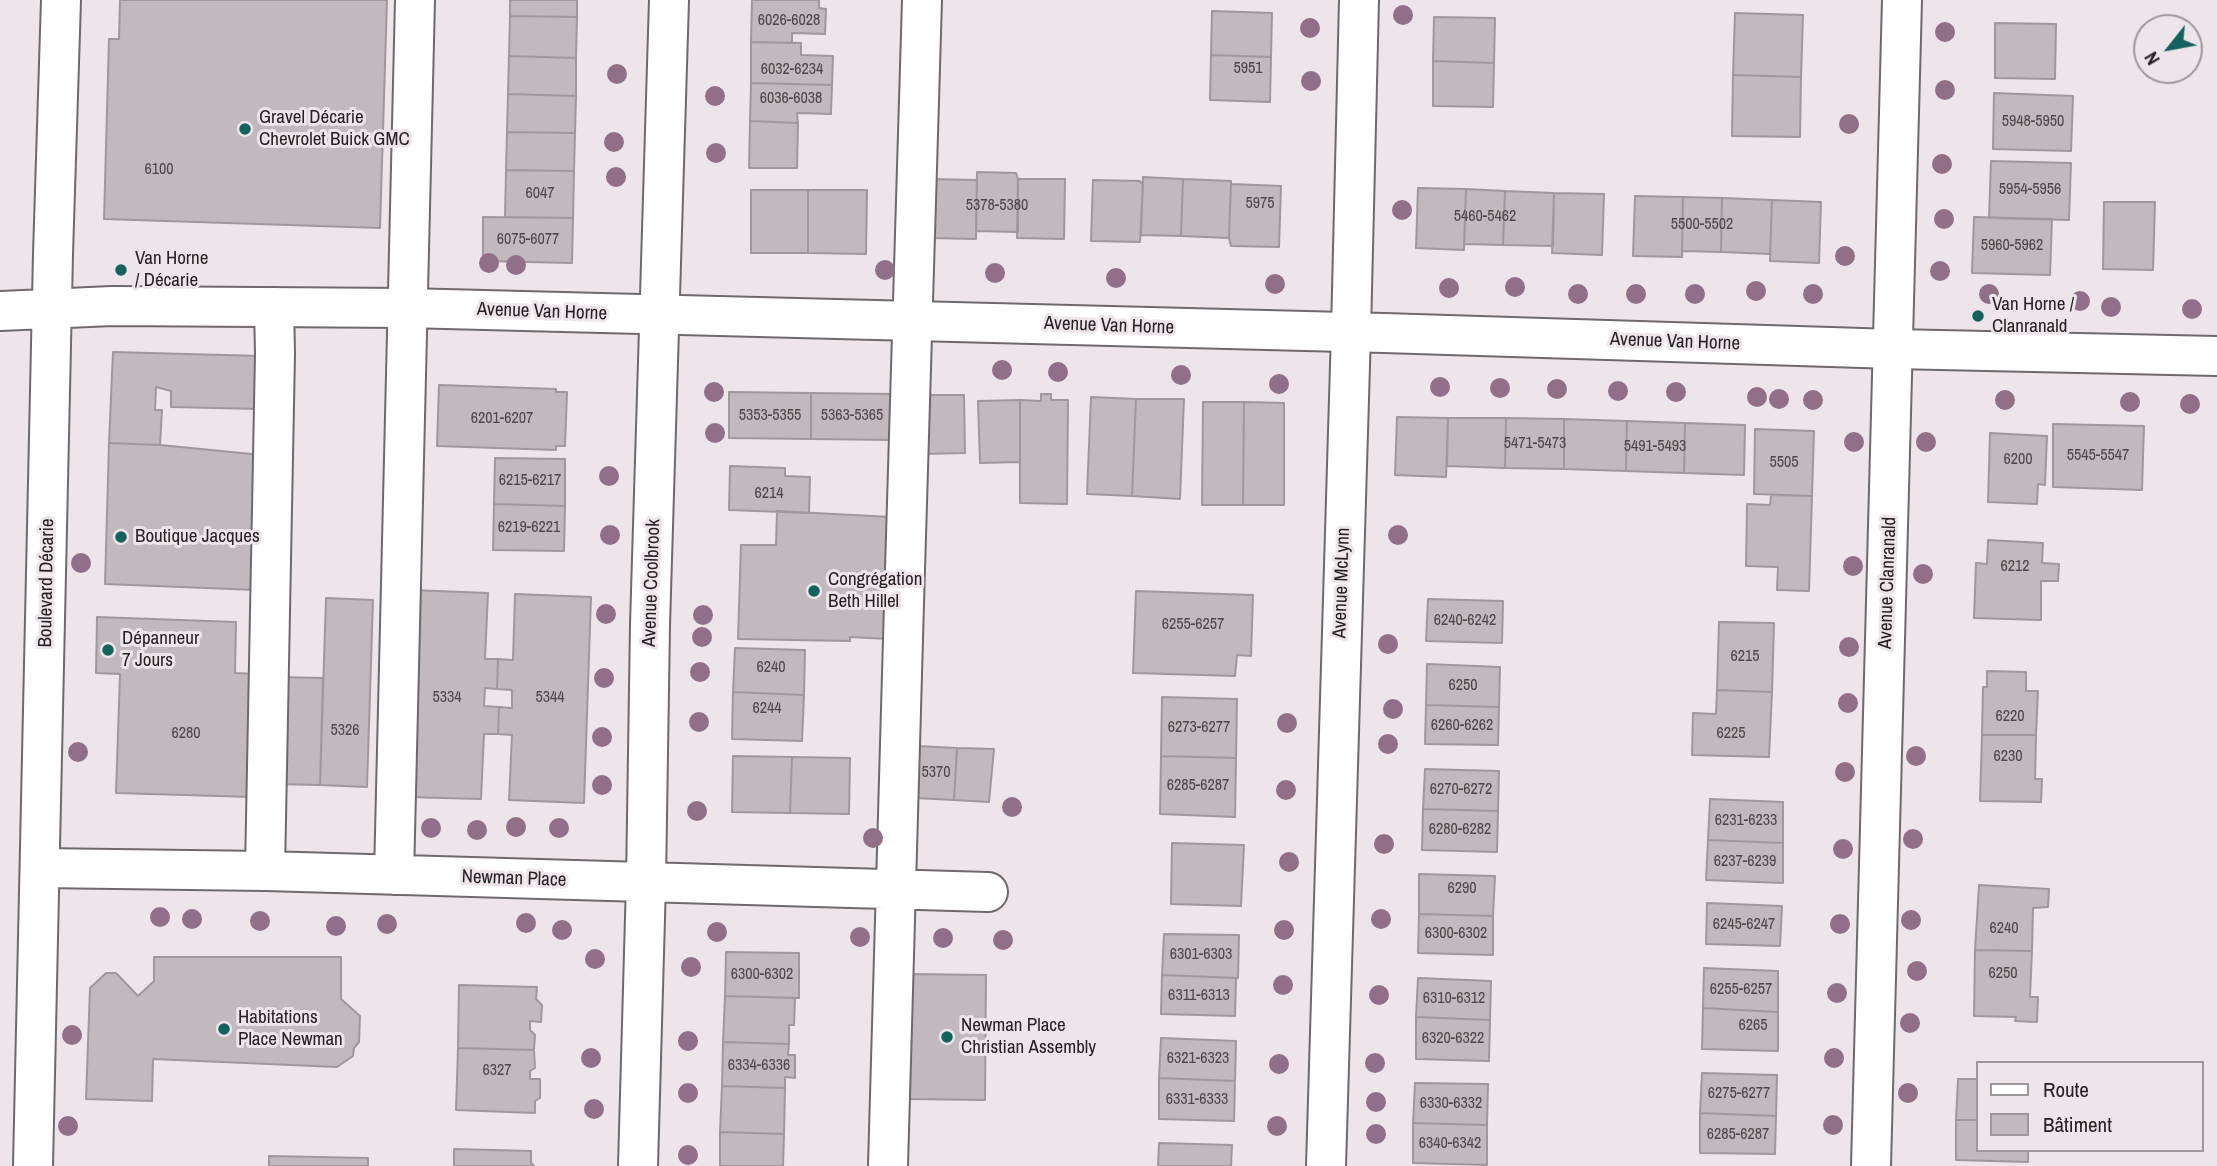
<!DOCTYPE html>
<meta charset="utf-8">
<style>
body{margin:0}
#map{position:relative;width:2217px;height:1166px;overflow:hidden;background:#ede5ea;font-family:"Archivo Narrow",sans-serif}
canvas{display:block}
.legend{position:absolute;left:1976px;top:1061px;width:228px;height:91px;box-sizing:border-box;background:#ede5ea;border:2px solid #9d979b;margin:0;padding:9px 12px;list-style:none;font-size:21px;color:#252224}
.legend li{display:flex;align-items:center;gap:14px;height:35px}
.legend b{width:35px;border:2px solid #9d979b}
.north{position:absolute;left:2133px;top:14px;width:70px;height:70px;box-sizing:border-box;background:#ede5ea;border:2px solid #9d979b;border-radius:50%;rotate:239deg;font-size:19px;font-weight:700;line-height:28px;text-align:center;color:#252224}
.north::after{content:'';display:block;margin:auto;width:24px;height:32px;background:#13625e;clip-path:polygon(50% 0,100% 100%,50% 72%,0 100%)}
</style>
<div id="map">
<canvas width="2217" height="1166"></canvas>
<ul class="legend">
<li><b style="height:9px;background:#fff"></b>Route</li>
<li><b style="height:19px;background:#c1b9be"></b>Bâtiment</li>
</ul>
<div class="north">N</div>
</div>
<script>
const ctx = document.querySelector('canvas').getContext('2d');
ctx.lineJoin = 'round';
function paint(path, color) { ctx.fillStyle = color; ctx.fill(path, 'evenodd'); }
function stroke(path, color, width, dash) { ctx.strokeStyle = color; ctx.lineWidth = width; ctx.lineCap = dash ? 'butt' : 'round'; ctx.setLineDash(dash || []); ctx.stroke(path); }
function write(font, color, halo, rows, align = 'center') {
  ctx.font = font + ' "Archivo Narrow",sans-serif'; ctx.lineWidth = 6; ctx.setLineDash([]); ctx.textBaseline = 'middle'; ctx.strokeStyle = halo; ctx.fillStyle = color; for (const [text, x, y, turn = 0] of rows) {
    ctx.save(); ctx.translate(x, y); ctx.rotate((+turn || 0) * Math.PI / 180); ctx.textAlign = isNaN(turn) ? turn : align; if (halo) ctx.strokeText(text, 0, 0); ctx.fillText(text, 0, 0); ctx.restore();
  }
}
const building = new Path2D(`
 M120,0H387L380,228L104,219L109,39H119Z
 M510,0H577V17L510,16Z
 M752,0H819V8L826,9L825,34L792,33V43L751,42Z
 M1212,11L1272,13L1271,57L1211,55Z
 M1735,13L1803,15L1801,77L1733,75Z
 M510,16L577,17L576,58L509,56Z
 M1434,17L1495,18L1494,63L1433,61Z
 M1995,23L2056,24L2055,79L1995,78Z
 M751,42L801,43V55L833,56L832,85L751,83Z
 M1211,55L1271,57L1270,102L1210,100Z
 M509,56L576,58V96L508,94Z
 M1433,61L1494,63L1493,107L1433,106Z
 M1733,75L1801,77L1800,137L1732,136Z
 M751,83L832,85L831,114L797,113L798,123L750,121Z
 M1994,93L2073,96L2071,151L1993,149Z
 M508,94L576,96L575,133L507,132Z
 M750,121L798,123L797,168H749Z
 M507,132L575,133L574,171L506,170Z
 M1991,161L2071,163L2069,220L1989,218Z
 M506,170L574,171L573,218L505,217Z
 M977,172L1016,173L1018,179V232L976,231Z
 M1143,177L1183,179L1181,236L1141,235Z
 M930,179L977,180L976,239L929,238Z
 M1018,179H1065L1064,239L1017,238Z
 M1183,179L1231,181L1229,238L1181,236Z
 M1093,180L1140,181L1143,185L1140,242L1091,241Z
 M1231,184L1281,186L1279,247L1231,246L1229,238Z
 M1418,188L1466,189L1464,250L1416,248Z
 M1466,189L1505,191L1503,245L1464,244Z
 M751,190H808V253H751Z
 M808,190H867L866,254L808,253Z
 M1505,191L1554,193L1553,246L1503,245Z
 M1554,193L1604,194L1602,255L1552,253Z
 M1635,196L1683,197L1682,257L1633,256Z
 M1683,197L1722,198L1721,252L1682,251Z
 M1722,198L1772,200L1770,254L1721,252Z
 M1772,200L1821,202L1819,263L1770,261Z
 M2104,202H2155L2153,270L2103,269Z
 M483,217L573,218L572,263L483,261Z
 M1974,217L2052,219L2050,275L1972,273Z
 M113,352L261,356L260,409L171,407V391L156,387L155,410H162L160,445L109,443Z
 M439,385L556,389V392H567L565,446H556V450L437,446Z
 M729,392L811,393V439L729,438Z
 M811,393L892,394V440L811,439Z
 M1041,394H1051V400H1068L1067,504L1020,503V400L1041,401Z
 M921,395H964L965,453L921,454Z
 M1091,397L1136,399L1132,496L1087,494Z
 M1136,399H1184L1180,499L1132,496Z
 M1020,400V462L980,463L978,401Z
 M1203,402H1244L1243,505H1202Z
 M1244,402L1284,403V505H1243Z
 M1397,417L1448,418L1446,477L1395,475Z
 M1448,418H1506L1505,468L1447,466Z
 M1506,418L1564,419V469L1505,468Z
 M1564,419L1627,421L1626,471L1564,469Z
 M1627,421L1685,423L1684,473L1626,471Z
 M1685,423L1745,425L1744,475L1684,473Z
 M2053,424L2144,426L2142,490L2053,487Z
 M1755,429L1814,431L1812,496L1754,494Z
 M1990,433L2047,436L2045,485L2038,484L2037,504L1988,502Z
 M109,443L160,445L262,455L257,590L105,584Z
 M495,458L565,459V506L494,504Z
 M730,466L785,468V476L810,477L809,513L729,510Z
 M1771,495L1812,496L1809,591L1777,590L1778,567L1746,566L1747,504L1770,505Z
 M494,504L565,506L564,551L493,550Z
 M777,511L891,517L888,639L850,637V641L738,639L741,545H776Z
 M1988,540L2043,543L2042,563L2059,564L2058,581H2041V620L1974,618L1976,563L1987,564Z
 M412,590L488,593L485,659H498L497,689L485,688L484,706L499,707L498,734H484L481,799L406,797Z
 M1136,591L1253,595L1251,656L1237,655L1235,676L1133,673Z
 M515,594L591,597L584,803L509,800L512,735L498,734L499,707L512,708V690L497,689L498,659L513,660Z
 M326,598L373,600L367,787L320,785Z
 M1428,599L1503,601L1502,643L1426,641Z
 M97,617L236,622L235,673L256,674L252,797L116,793L120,674L96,673Z
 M1719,622L1774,623L1772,692L1717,690Z
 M735,648L805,650L804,695L733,692Z
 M1427,664L1500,667L1499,707L1426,705Z
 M1987,671L2026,672V691H2038L2036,735H1982L1983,687H1987Z
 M277,677L323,678L320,785L274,784Z
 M1717,690L1772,692L1769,757L1692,755L1693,713L1716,714Z
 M733,692L804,695L802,741L732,739Z
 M1162,697L1237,699L1236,758L1161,756Z
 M1426,705L1499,707L1498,745L1425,744Z
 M1982,735H2036L2035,779H2042L2041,802L1980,801Z
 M917,746L957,748L954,800L915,798Z
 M957,748L994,749L989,802L954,800Z
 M733,756L792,757L790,813L732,812Z
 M1161,756L1236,758L1235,817L1160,814Z
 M792,757L850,758L849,814L790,813Z
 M1425,769L1499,771L1498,811L1423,809Z
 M1710,799L1783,802V843L1708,840Z
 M1423,809L1498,811L1497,852L1422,850Z
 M1708,840L1783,843V883L1706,880Z
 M1172,843L1244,845L1241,906L1171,904Z
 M1419,874L1495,876L1493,916L1419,914Z
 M1979,885L2049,889L2048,907L2033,908L2032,951L1975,950Z
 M1707,903L1782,906L1780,946L1706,944Z
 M1419,914L1493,916V955L1418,953Z
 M1164,934L1239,935L1238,978L1162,975Z
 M1975,950L2032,951L2030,997H2038L2037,1022L2015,1021L2016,1017L1974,1016Z
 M726,952L799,953V998L725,996Z
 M154,957H341V999L360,1016L359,1042L354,1048L353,1056L337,1067L153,1059L152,1101L86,1099L90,988L106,973H116L138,996L154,981Z
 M1704,968L1778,971V1012L1703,1008Z
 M909,974L986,975L985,1100L907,1099Z
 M1162,975L1236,978L1235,1016L1161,1014Z
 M1418,978L1491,981L1490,1020L1416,1017Z
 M459,985L537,987L536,999L542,1005L541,1022L530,1021V1030L535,1035L534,1050L458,1048Z
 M725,996L795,998L794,1025H789V1044L723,1042Z
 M1703,1008L1778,1012V1051L1702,1049Z
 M1416,1017L1490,1020L1489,1061L1416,1059Z
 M1161,1038L1236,1041L1235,1081L1159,1078Z
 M723,1042L789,1044L788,1055H795V1078L785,1077V1088L722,1086Z
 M458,1048L534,1050L535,1068L530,1071V1079H540V1098L535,1101V1113L456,1110Z
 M1702,1073L1777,1075L1776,1116L1700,1113Z
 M1159,1078L1235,1081L1234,1121L1159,1119Z
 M1958,1079H1977V1120H1956Z
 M1415,1083L1488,1084L1487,1125L1413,1123Z
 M722,1086L785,1088L784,1134L720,1132Z
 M1700,1113L1776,1116L1775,1154L1700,1153Z
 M1956,1120H1977V1150H2028V1162L1956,1160Z
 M1413,1123L1487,1125V1165L1413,1163Z
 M720,1132L784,1134L783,1166H720Z
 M1159,1143L1232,1145L1231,1166H1158Z
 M454,1149L531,1151V1163L534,1166H454Z
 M269,1156L368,1158V1166H269Z`);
paint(building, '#c1b9be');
stroke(building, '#9f979c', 2);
const minor = new Path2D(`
 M40,868L265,871L988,892
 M265,871L275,353L274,307
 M394,875L415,0
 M638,1166L646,882L650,625L669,0
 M888,1166C897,777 912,389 922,0
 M1326,1166L1351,332L1359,0
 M1871,1166L1902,0`);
const major = new Path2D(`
 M0,311L112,306L406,308L1384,333L1894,349L2217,356
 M33,1166L53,254L61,0`);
stroke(minor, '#6f686d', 42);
stroke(major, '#6f686d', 42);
stroke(minor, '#fff', 38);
stroke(major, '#fff', 38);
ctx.fillStyle = '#926f89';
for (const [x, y] of [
 [1403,15],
 [1310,28],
 [1945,32],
 [617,74],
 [1311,81],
 [1945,90],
 [715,96],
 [1849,124],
 [614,142],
 [716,153],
 [1942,164],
 [616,177],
 [1402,210],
 [1944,219],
 [1845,256],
 [489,263],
 [516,265],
 [885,270],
 [1940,271],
 [995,273],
 [1116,278],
 [1275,284],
 [1515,287],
 [1449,288],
 [1756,291],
 [1578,294],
 [1636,294],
 [1695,294],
 [1813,294],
 [1989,294],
 [2080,301],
 [2111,307],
 [2192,309],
 [1002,370],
 [1058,372],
 [1181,375],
 [1279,384],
 [1440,387],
 [1500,388],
 [1557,389],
 [1618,391],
 [714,392],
 [1676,392],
 [1757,397],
 [1779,399],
 [1813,400],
 [2005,400],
 [2130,402],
 [2190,404],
 [715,433],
 [1854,442],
 [1926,442],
 [609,476],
 [610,535],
 [1398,535],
 [81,563],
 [1853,566],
 [1923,574],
 [606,614],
 [703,615],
 [702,637],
 [1388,644],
 [1849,647],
 [700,672],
 [604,678],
 [1848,703],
 [1393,709],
 [699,722],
 [1287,723],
 [602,737],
 [1388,744],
 [78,752],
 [1916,756],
 [1845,772],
 [602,785],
 [1286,790],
 [1012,807],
 [697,811],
 [516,827],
 [431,828],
 [559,828],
 [477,830],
 [873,838],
 [1913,839],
 [1384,844],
 [1843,849],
 [1289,862],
 [160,917],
 [192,919],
 [1381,919],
 [1911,920],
 [260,921],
 [526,923],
 [387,924],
 [1840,924],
 [336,926],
 [562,930],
 [1284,930],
 [717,932],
 [860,937],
 [943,938],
 [1003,940],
 [595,959],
 [691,967],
 [1917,971],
 [1283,985],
 [1837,993],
 [1379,995],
 [1910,1023],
 [72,1035],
 [688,1041],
 [591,1058],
 [1834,1058],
 [1375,1063],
 [1279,1064],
 [688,1093],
 [1908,1093],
 [1376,1102],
 [594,1109],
 [1833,1125],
 [68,1126],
 [1277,1126],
 [1376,1134],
 [688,1155]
]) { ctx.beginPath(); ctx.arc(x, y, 10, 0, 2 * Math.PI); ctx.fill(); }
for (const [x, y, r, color] of [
 [245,129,7,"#13625e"],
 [121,270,7,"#13625e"],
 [1978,316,7,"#13625e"],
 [121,537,7,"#13625e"],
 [814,591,7,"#13625e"],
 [108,650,7,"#13625e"],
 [224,1029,7,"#13625e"],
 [947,1037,7,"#13625e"]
]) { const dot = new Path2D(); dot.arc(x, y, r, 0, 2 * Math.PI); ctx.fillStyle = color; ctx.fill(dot); stroke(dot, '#ede5ea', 2.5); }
write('16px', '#4c484a', null, [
 ["6026-6028",789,21],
 ["5951",1248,69],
 ["6032-6234",792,70],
 ["6036-6038",791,99],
 ["5948-5950",2033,122],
 ["6100",159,170],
 ["5954-5956",2030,190],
 ["6047",540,194],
 ["5975",1260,204],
 ["5378-5380",997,206],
 ["5460-5462",1485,217],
 ["5500-5502",1702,225],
 ["6075-6077",528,240],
 ["5960-5962",2012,246],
 ["5353-5355",770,416],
 ["5363-5365",852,416],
 ["6201-6207",502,419],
 ["5471-5473",1535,444],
 ["5491-5493",1655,447],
 ["5545-5547",2098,456],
 ["6200",2018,460],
 ["5505",1784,463],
 ["6215-6217",530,481],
 ["6214",769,494],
 ["6219-6221",529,528],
 ["6212",2015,567],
 ["6240-6242",1465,621],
 ["6255-6257",1193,625],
 ["6215",1745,657],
 ["6240",771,668],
 ["6250",1463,686],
 ["5334",447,698],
 ["5344",550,698],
 ["6244",767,709],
 ["6220",2010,717],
 ["6260-6262",1462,726],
 ["6273-6277",1199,728],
 ["5326",345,731],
 ["6280",186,734],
 ["6225",1731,734],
 ["6230",2008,757],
 ["5370",936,773],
 ["6285-6287",1198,786],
 ["6270-6272",1461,790],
 ["6231-6233",1746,821],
 ["6280-6282",1460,830],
 ["6237-6239",1745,862],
 ["6290",1462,889],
 ["6245-6247",1744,925],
 ["6240",2004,929],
 ["6300-6302",1456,934],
 ["6301-6303",1201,955],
 ["6250",2003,974],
 ["6300-6302",762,975],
 ["6255-6257",1741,990],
 ["6311-6313",1199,996],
 ["6310-6312",1454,999],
 ["6265",1753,1026],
 ["6320-6322",1453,1039],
 ["6321-6323",1198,1059],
 ["6334-6336",759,1066],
 ["6327",497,1071],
 ["6275-6277",1739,1094],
 ["6331-6333",1197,1100],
 ["6330-6332",1451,1104],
 ["6285-6287",1738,1135],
 ["6340-6342",1450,1144]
]);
write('19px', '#252224', '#ede5ea', [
 ["Gravel Décarie",259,118],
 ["Chevrolet Buick GMC",259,140],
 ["Van Horne",135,259],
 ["/ Décarie",135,281],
 ["Van Horne /",1992,305],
 ["Clanranald",1992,327],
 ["Boutique Jacques",135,537],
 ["Congrégation",828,580],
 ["Beth Hillel",828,602],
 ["Dépanneur",122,639],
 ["7 Jours",122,661],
 ["Habitations",238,1018],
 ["Place Newman",238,1040],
 ["Newman Place",961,1026],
 ["Christian Assembly",961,1048]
], 'left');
write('19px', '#252224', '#ede5ea', [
 ["Avenue Van Horne",542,312,2],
 ["Avenue Van Horne",1109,326,2],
 ["Avenue Van Horne",1675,342,2],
 ["Boulevard Décarie",47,583,-89],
 ["Avenue Coolbrook",652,583,-88],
 ["Avenue McLynn",1342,583,-88],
 ["Avenue Clanranald",1888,583,-88],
 ["Newman Place",514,879,2]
]);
</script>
